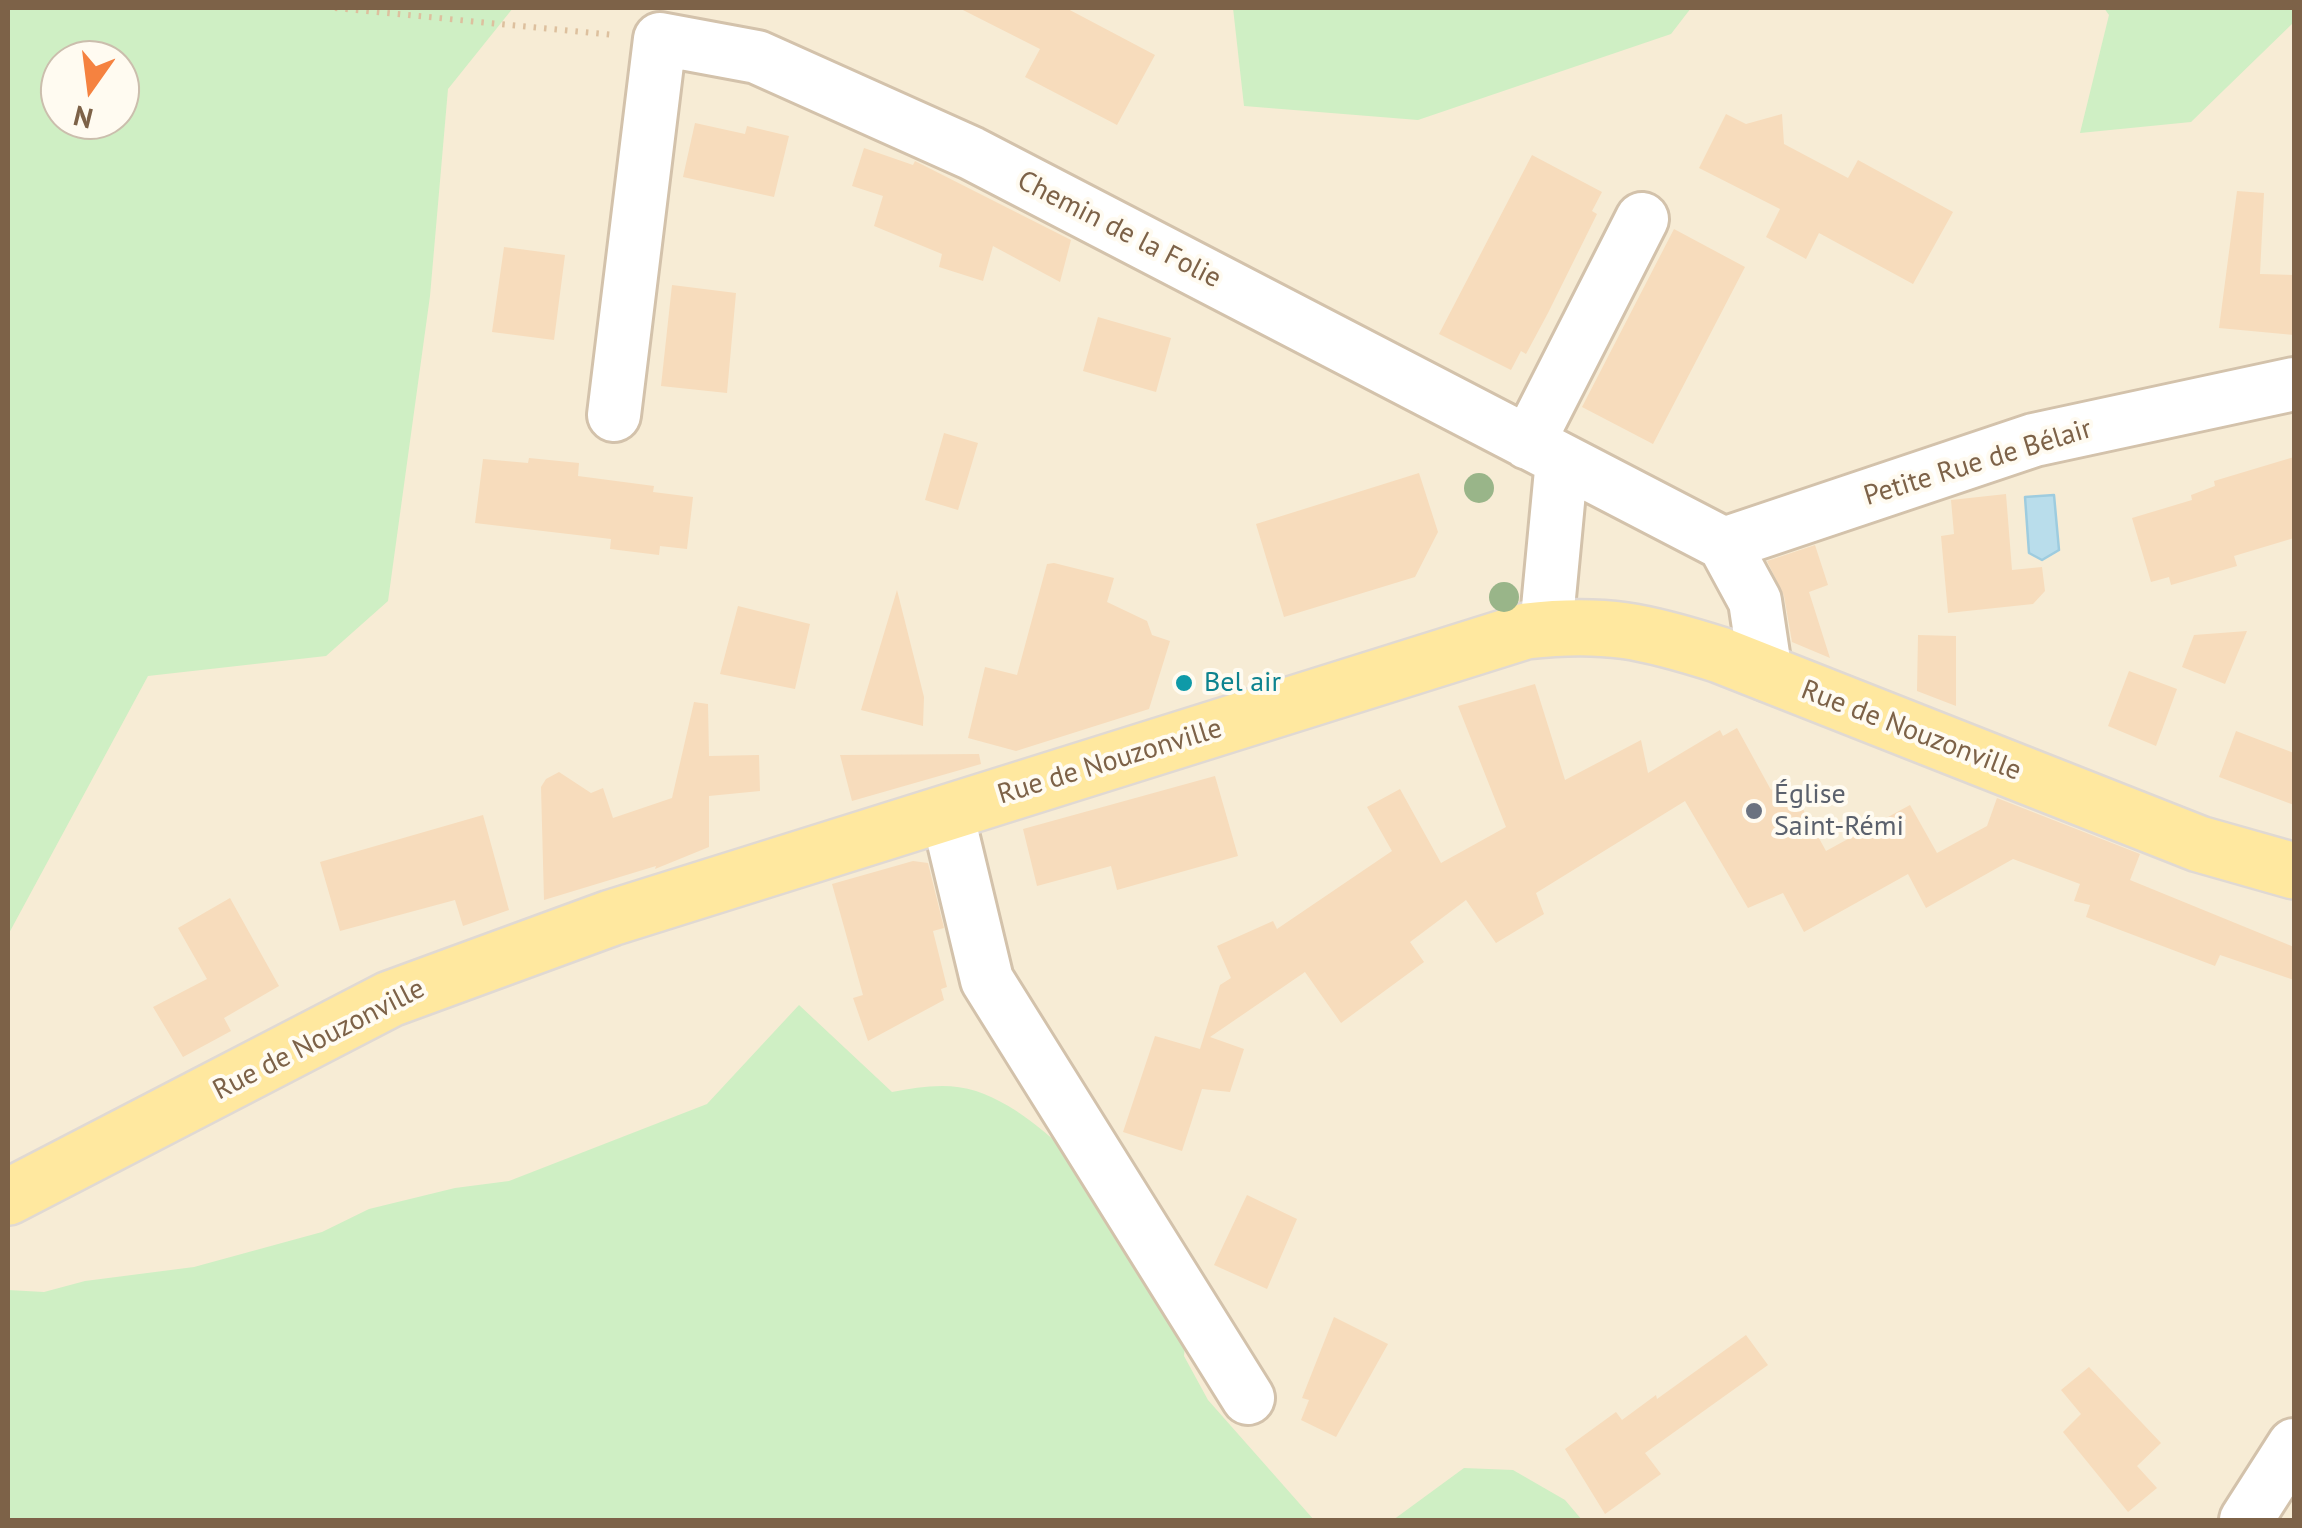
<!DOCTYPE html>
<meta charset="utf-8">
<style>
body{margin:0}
#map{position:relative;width:2302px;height:1528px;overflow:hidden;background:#fff9e8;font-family:"PT Sans",sans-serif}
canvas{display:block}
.frame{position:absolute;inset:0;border:10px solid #7d6248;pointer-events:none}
.north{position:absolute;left:40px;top:40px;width:100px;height:100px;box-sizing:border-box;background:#fffbf1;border:2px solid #cbbead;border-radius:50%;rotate:194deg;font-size:28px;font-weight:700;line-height:40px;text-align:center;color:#7d6248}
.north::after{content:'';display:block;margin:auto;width:35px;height:45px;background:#f58240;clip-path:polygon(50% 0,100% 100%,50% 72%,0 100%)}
</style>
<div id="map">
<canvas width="2302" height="1528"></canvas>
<div class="frame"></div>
<div class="north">N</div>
</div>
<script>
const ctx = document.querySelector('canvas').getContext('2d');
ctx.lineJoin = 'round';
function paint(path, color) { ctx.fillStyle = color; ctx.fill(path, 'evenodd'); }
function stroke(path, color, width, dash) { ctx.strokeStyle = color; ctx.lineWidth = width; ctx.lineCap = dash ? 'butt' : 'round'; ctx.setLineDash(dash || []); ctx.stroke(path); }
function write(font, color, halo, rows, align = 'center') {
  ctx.font = font + ' "PT Sans",sans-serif'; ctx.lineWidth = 8; ctx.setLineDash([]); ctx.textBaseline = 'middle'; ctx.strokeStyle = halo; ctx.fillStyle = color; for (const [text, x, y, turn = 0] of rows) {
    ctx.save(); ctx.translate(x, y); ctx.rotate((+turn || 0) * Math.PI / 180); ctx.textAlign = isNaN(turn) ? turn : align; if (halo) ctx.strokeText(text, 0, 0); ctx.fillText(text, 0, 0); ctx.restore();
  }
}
paint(new Path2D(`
 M12,8H2294V1520H8V171ZM60,60H120V120H60Z`), '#f7ecd5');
paint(new Path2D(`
 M8,8H513L448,89L430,296L388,601L326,656L148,676L8,935ZM60,60H120V120H60Z
 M1233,8H1691L1671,34L1418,120L1244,106Z
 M2104,8H2294V22L2191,122L2080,133L2109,15Z
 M799,1005L892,1092C920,1087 948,1082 976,1091C1063,1121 1134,1233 1189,1302L1184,1356L1208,1400L1314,1520H8V1290L44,1292L85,1281L194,1267L322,1232L369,1209L455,1188L509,1181L707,1104Z
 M1464,1468L1513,1470L1565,1500L1582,1520H1393Z`), '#cfefc4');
const water = new Path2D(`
 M2054,495L2059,550L2042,560L2029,553L2025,497Z`);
paint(water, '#b9ddeb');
stroke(water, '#9eccdf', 2.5);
paint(new Path2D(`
 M959,8H1066L1155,55L1117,125L1025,77L1040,49Z
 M1726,114L1746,124L1782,114L1784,144L1848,178L1858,160L1953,212L1913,284L1819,233L1806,259L1766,237L1780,209L1699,168Z
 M695,123L745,134L747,126L789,136L774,197L683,177Z
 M864,148L913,165L915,161L1071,240L1060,282L993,246L983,281L939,267L942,254L874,226L883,196L852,186Z
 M1532,155L1602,192L1592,211L1597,214L1548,313L1526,354L1521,351L1511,370L1439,334Z
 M2237,191L2264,193L2260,274L2294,275V335L2219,328Z
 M1674,229L1745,267L1653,444L1582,407Z
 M504,247L565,255L554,340L492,332Z
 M672,285L736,293L727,393L661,386Z
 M1098,317L1171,338L1156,392L1083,371Z
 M944,433L978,443L958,510L925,500Z
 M2294,457V538L2234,556L2237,566L2171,585L2169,577L2151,582L2132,518L2192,500L2191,495L2215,486L2214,481Z
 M529,458L579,463L578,476L654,486L653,492L693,497L687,549L660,546L659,555L610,549L611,539L475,523L483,459L528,463Z
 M1419,473L1438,532L1415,577L1284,617L1256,524Z
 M2006,494L2012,570L2042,567L2045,591L2033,604L1948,613L1941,536L1954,534L1951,500Z
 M1815,545L1828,585L1809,592L1830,658L1792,642L1784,596L1767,561Z
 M1054,563L1114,578L1107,602L1147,621L1152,635L1170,641L1149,709L1016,751L968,738L985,667L1017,675L1047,564Z
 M897,590L924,697L923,726L861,710Z
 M738,606L810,624L795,689L720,674Z
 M2247,631L2225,684L2182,667L2194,635Z
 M1918,635L1956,636V706L1917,691Z
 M2129,671L2177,689L2156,746L2108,726Z
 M1535,684L1565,780L1641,740L1648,773L1720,730L1723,736L1737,728L1771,790L1787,780L1826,851L1910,805L1937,853L1987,826L1997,798L2140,854L2130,880L2294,947V980L2220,955L2215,966L2086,917L2090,905L2074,901L2080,884L2013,859L1926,908L1908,874L1804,932L1783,893L1748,908L1685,801L1536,893L1544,914L1496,943L1466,900L1410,942L1424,962L1341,1023L1305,972L1210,1037L1244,1049L1230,1092L1202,1089L1182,1151L1123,1132L1155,1036L1200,1049L1220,985L1231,978L1217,946L1273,921L1277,929L1392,851L1367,807L1400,789L1441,863L1506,827L1458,706Z
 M694,702L708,704L709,756L759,755L760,791L709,796V847L655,869L656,866L544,900L541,787L546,779L559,772L591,793L603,788L613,818L672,798Z
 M2236,731L2294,753V805L2219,777Z
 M979,754L981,764L852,801L840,755Z
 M1215,776L1238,856L1117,890L1111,866L1037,886L1023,829Z
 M483,815L509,910L463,926L455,900L340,931L320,862Z
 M913,861L928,863L944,928L933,931L947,987L941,989L944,1000L868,1041L853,998L863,995L832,884Z
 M230,898L279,986L224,1018L231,1031L183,1057L153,1007L207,979L178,928Z
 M1247,1195L1297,1219L1267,1289L1214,1265Z
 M1334,1317L1388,1344L1336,1437L1301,1420L1309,1400L1302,1398Z
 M1746,1335L1768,1365L1645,1453L1661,1474L1605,1514L1565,1449L1616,1412L1622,1420L1656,1395L1657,1399Z
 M2089,1367L2161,1443L2137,1466L2157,1488L2128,1512L2063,1432L2081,1414L2061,1390Z`), '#f7dcbc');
const minor = new Path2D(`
 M614,415L660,39L757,57L971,153L1724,544L1755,601L1766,674
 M1528,443L1642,219
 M1724,544L2034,440L2294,384
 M1546,629L1562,460
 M947,813L987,980L1248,1398
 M2246,1520L2294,1445`);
const major = new Path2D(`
 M8,1197L390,999L611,918L1526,631C1605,622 1645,631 1720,655L2199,844L2294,871`);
stroke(minor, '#d3c2ab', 58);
stroke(major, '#e0d9d3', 60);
stroke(new Path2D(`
 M335,8L614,35`), '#ddc09e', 6, [2.5, 8]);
stroke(minor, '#fff', 52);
stroke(major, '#ffe89f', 55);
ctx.fillStyle = '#99b589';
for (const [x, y] of [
 [1479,488],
 [1504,597]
]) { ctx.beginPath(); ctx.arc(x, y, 15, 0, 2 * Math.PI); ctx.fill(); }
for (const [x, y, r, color] of [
 [1184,683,10,"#0f9aa8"],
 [1754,811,10,"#6b7280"]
]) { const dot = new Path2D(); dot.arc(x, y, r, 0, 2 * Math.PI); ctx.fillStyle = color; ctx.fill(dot); stroke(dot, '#fffbf1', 4); }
write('28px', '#7d6248', '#fffbf1', [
 ["Chemin de la Folie",1119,230,27],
 ["Petite Rue de Bélair",1978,463,-17],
 ["Rue de Nouzonville",1911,731,21],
 ["Rue de Nouzonville",1110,762,-17],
 ["Rue de Nouzonville",319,1040,-27]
]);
write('28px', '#0d838f', '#fffbf1', [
 ["Bel air",1204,683]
], 'left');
write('28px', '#5b616d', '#fffbf1', [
 ["Église",1774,795],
 ["Saint-Rémi",1774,827]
], 'left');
</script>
